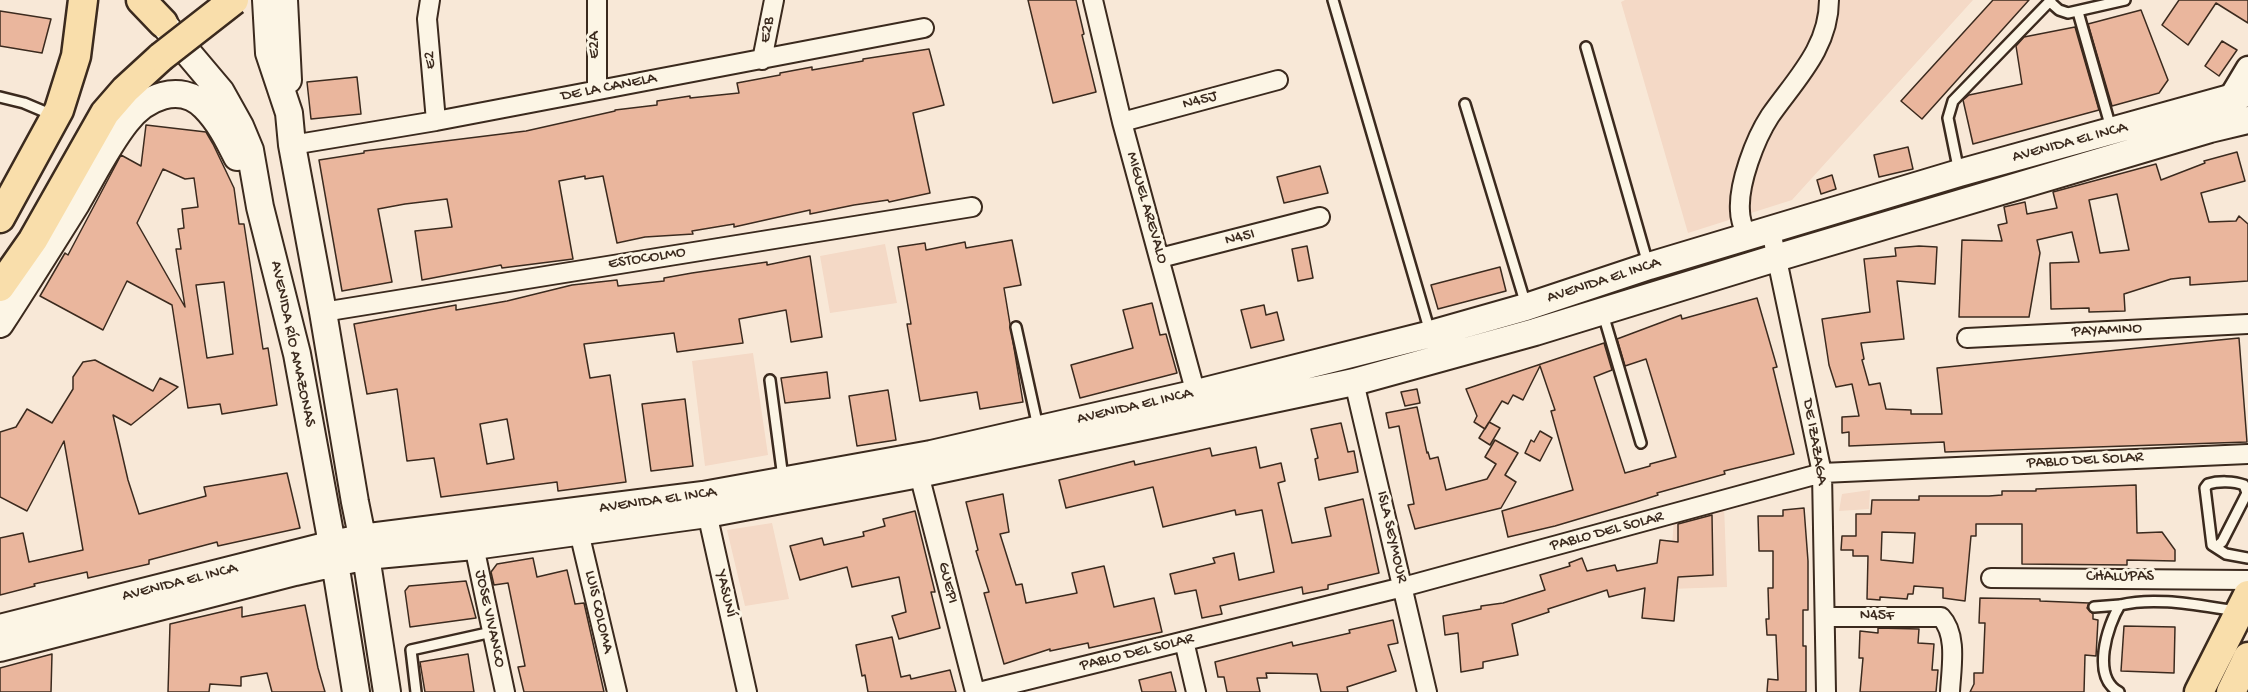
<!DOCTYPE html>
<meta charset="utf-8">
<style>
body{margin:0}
canvas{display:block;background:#f8e8d7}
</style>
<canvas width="2248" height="692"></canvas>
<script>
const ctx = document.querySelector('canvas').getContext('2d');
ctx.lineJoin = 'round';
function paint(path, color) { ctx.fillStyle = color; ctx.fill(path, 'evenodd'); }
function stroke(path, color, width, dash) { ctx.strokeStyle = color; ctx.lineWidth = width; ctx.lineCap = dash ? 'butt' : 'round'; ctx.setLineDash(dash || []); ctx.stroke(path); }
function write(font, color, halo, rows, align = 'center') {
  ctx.font = font + ' "Gochi Hand",sans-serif'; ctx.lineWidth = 6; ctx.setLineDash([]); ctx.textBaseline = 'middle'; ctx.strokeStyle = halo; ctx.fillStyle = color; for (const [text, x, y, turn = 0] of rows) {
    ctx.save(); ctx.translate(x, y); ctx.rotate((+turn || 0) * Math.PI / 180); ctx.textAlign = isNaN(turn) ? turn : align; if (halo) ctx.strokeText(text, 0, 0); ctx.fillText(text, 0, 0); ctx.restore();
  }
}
paint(new Path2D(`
 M1625,0H1973L1792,200L1688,233L1621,2Z
 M885,244L897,303L830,313L820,256Z
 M753,353L768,455L705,466L692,361Z
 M1870,490L1869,509L1839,511L1842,494Z
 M1724,504L1727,587L1669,589L1674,518Z
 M772,523L789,599L745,606L727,530Z`), '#f4d9c6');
const building = new Path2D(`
 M1028,0H1076L1084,34L1082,35L1096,92L1053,103Z
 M1993,0H2029L1922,119L1901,101Z
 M2179,0H2248V23L2216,3L2188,45L2162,25Z
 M2141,10L2168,80L2159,93L2112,106L2088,24Z
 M0,11L51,19L42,53L0,46Z
 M2075,27L2099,110L1973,144L1963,100L1969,95L2022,84L2016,46L2024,37Z
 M2222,41L2237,50L2219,76L2205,66Z
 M929,49L944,105L913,113L930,193L889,202L888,200L854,205L810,214V210L734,227V224L692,231L693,234L645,237L617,243L603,176L585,179V176L559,181L573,259L502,268L501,265L422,280L415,231L452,227L447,199L405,204L378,209L392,282L342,291L319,160L364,153V151L526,131L615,111V110L657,105V101L690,96V98L739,93L737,83L780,75V73L812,67V70L863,61V59Z
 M357,77L361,114L311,119L307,82Z
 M146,125L206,132L213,144L234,188L239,224H244L263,349L268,348L277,405L222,414L220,404L188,408L172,305L127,281L103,330L40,296L65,253L68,255L121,155L141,166ZM163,169L185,179L194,178L198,207L182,209L184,228L178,229L181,249H176L185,307L137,223ZM224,282L233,354L207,358L196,285Z
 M1908,147L1913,169L1879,177L1874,155Z
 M2237,152L2245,181L2201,193L2209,222L2236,221L2239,216L2248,224V281L2190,285V277L2171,279L2124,294L2125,311L2089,312V308L2051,309L2050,263L2079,262L2072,232L2037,240L2040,253L2029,317H1959L1962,240L2002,241L1998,225L2007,223L2004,207L2025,202L2027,214L2057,208L2053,192L2156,164L2161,180L2205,163L2204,161ZM2117,194L2129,250L2100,253L2089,200Z
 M1320,166L1328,193L1284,203L1277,177Z
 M1832,175L1836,189L1821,194L1817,180Z
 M1012,240L1021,285L1004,288L1023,402L980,409L977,392L920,401L907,324H911L898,247L925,243L926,250L965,242L966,248Z
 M1307,246L1313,278L1298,281L1292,249Z
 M1919,246L1937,247L1935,284L1897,281L1904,339L1861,343L1864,359L1862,360L1869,385L1880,383L1886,409L1911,410V414H1942L1937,368L2239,338L2247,442L1945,452L1944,442L1849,446V432L1842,433V417L1859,416L1852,384L1836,387L1829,365L1822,319L1870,312L1864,259L1896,256L1895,248Z
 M810,256L822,337L791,342L786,310L739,319L743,343L677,352L674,333L584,344L590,378L610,375L626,482L558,491L557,482L441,497L434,458L407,461L397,389L367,394L354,324L456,305V310L507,301L572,285L617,280L618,286L664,281V278L692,273L767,262V265ZM507,419L514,459L487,464L480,424Z
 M1500,267L1506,291L1438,309L1431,285Z
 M1757,298L1777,367L1773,368L1794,454L1724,471L1725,474L1657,493L1658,495L1636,502L1555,526L1508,537L1502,511L1573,490L1551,411L1555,410L1540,366L1523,400L1513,395L1508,404L1502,401L1485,429L1474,422L1477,416L1466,389L1604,343L1612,370L1594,377L1625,473L1650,466V464L1676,457L1646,359L1625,366L1617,339L1681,315L1682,319Z
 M1152,303L1160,335L1166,334L1177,373L1080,398L1071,365L1133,348L1123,310Z
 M1264,305L1266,315L1277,312L1284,340L1251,348L1241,310Z
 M95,360L153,391L160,378L178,387L131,425L113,415L128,480L139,514L206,496L204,487L287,473L300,528L218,546L217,542L149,560V564L88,578L87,572L34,584L35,586L0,595V538L23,533L29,562L83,550L64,441L27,511L0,497V432L16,427L27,409L52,423L73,389V377L83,362Z
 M827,372L830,398L785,403L781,378Z
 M1417,389L1420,403L1405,406L1401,392Z
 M888,390L896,440L857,446L849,396Z
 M685,399L693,466L651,471L642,404Z
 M1417,407L1427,453L1428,452L1430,459L1438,457L1446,490L1487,479L1496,464L1485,457L1495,440L1518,453L1505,475L1516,482L1501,508L1415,529L1408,505L1414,504L1399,426L1389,428L1386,413Z
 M1489,422L1500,428L1490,445L1479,438Z
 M1341,423L1348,452L1354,451L1358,472L1319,480L1315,459L1318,458L1311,429Z
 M1540,431L1552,438L1540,461L1525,453L1531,440L1534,442Z
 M1256,447L1260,468L1281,463L1285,481L1278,483L1292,543L1331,536L1325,508L1363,499L1379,573L1328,585V589L1303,594L1302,587L1220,606L1222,614L1202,618L1196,590L1175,594L1170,574L1215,563L1213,558L1234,553L1239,580L1274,572L1262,510L1236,515L1235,510L1163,527L1153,487L1066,508L1059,480L1134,461L1135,465L1210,448L1212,456Z
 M2136,485L2137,533L2162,532L2175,550V561L2127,560V565L2022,564V524H1976V536H1971L1965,601L1943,598V588L1914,586L1913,594H1908L1907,599L1880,597V600L1867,599L1868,556H1853V550H1841L1842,536H1856V514H1871L1872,500H1919V496H1989L2002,495V491H2036V489ZM1882,532L1915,533L1913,563L1881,560Z
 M1003,494L1009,532L1000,534L1016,585L1022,584L1026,603L1077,593L1072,573L1104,566L1114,607L1154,598L1162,632L1089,648L1088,643L1050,651V649L1004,664L984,593L989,592L976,551L978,550L966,502Z
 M1804,508L1808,561V610H1803V646H1806V692H1767L1768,679L1778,680L1776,635H1767L1766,619H1769L1768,588H1773V551H1759L1758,516H1783V510Z
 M915,511L935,592H931L940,628L899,639L892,616L906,612L899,577L852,587L847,567L800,580L790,546L822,538L824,545L864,536L863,532L885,526L883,519Z
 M1712,515L1713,575L1678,577L1674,621L1642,618L1645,588L1609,597L1607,590L1548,609L1549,612L1512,624L1518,655L1483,662V668L1461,672L1458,633L1445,635L1443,616L1481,609V606L1503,603L1545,590L1540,575L1570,566L1569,563L1582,558L1587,571L1615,565L1617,571L1657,563L1660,540L1678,542V524Z
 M533,558L537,577L567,570L575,604L584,603L604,692H524L518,667L525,666L508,583L494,585L491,572L497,564Z
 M466,581L476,618L410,627L405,591L409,586Z
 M1980,598L2040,599V601L2089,603L2087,608L2093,614V619L2098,620L2096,656L2085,655L2084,692H1970L1974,684V673H1983L1985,623H1979Z
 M305,605L318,668L325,692H272L267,673L241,677V686L210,684L209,692H168L170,624L242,607V617Z
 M1393,620L1398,643L1388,645L1396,671L1347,687L1348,692H1321L1317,674L1266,673L1267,678H1257L1260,692H1227L1224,677H1218L1215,662L1292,642L1293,646L1350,633L1349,630Z
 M2124,626L2175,627L2174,673L2121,671Z
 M1878,628L1919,629L1918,643L1934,644L1932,670H1938L1936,692H1860L1863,658H1859L1860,631L1878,633Z
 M892,637L901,677L910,675L911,679L950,670L956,692H868L865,675L862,676L856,645Z
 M52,654L51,692H0V668Z
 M468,654L474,692H425L420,662Z
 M1171,672L1176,692H1142L1139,680Z`);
paint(building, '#eab69d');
stroke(building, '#3b2a1e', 1.5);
const service = new Path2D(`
 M1333,0L1430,332
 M2050,2L2059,10L2068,13L2125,0
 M2078,12L2111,128
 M1586,47L1648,264
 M0,97L24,103L43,111
 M1465,104L1526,305
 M1959,172L1948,118L1953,101L2051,0
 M1603,314L1641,443
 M1016,327L1038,427
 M770,380L783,478
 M2212,545L2217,546L2222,542L2247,493L2244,485C2234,481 2218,481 2208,484L2205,488L2212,545L2226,554L2248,558
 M2094,607L2120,605
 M416,692L411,650L492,632
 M2119,692C2091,677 2107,626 2120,605C2157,596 2200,606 2237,611`);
const minor = new Path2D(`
 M430,0L427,19L436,121
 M1093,0L1122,122L1199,405
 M762,60L774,0
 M597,90V0
 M1122,122L1278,80
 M292,145L436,121L924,28
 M1771,231L1822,473L1826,692
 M1747,238C1744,230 1740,220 1740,211C1738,184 1755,139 1770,116C1795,80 1829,48 1829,0
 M1160,258L1320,217
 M323,312L972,207
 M1967,338L2248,324
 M1354,382L1427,692
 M919,474L975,692
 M705,504L747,692
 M579,532L617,692
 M474,546L505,692
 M1991,578L2248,580
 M1826,617H1941C1958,635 1951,669 1950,692
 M1184,641L1196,692
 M979,692L1403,587L1822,473L2248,454`);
const tertiary = new Path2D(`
 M2224,108L2248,68`);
const secondary = new Path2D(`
 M266,0L269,53L289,113L292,145L323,312L355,502L366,556L387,692
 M284,0L288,80
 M167,28L221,92L240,126L250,150L260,207L297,354L332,544L356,692
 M0,324C26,284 51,244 76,204C92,177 107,146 126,122C144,98 180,81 205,107C219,121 228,139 237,157
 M0,628L333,544L361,538L703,495L931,454L1197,393L1431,334L1526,307L1649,266L1959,173L2248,93
 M0,648L295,572L366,556L474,546L707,514L919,474L1354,382L1535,332L1776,258L2210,129L2248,120`);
const primary = new Path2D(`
 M141,0L163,23
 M0,218L59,110L76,56L83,0
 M0,287L33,240L105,113L125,90L161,57
 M2199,692L2248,595
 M2231,692L2248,657`);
stroke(service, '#3b2a1e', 14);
stroke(minor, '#3b2a1e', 22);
stroke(tertiary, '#3b2a1e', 27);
stroke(secondary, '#3b2a1e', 30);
stroke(primary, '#3b2a1e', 33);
stroke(service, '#fcf5e5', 9);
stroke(minor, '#fcf5e5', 18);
stroke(tertiary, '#fcf5e5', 22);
stroke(secondary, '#fcf5e5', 26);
stroke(primary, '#f9deab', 28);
const primaryBridge = new Path2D(`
 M161,57L234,0`);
stroke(primaryBridge, '#3b2a1e', 33, []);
stroke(primaryBridge, '#f9deab', 28);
write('16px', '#3b2a1e', '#fcf5e5', [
 ["E2B",768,30,-79],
 ["E2A",596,45,-90],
 ["E2",431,60,-95],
 ["DE LA CANELA",609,88,-11],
 ["N45J",1200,101,-15],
 ["AVENIDA EL INCA",2070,143,-15],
 ["MIGUEL AREVALO",1146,208,74],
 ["N45I",1240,238,-14],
 ["ESTOCOLMO",647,259,-9],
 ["AVENIDA EL INCA",1604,281,-18],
 ["PAYAMINO",2107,331,-3],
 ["AVENIDA RÍO AMAZONAS",292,344,78],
 ["AVENIDA EL INCA",1135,407,-13],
 ["DE IZAZAGA",1814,442,80],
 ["PABLO DEL SOLAR",2085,461,-3],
 ["AVENIDA EL INCA",658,501,-8],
 ["PABLO DEL SOLAR",1607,532,-15],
 ["ISLA SEYMOUR",1391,537,77],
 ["CHALUPAS",2120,578],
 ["AVENIDA EL INCA",180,583,-14],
 ["GUEPI",947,583,76],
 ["YASUNÍ",725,594,77],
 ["LUIS COLOMA",598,612,77],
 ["N45F",1877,617],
 ["JOSE VIVANCO",489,619,78],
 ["PABLO DEL SOLAR",1137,653,-14]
]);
</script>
